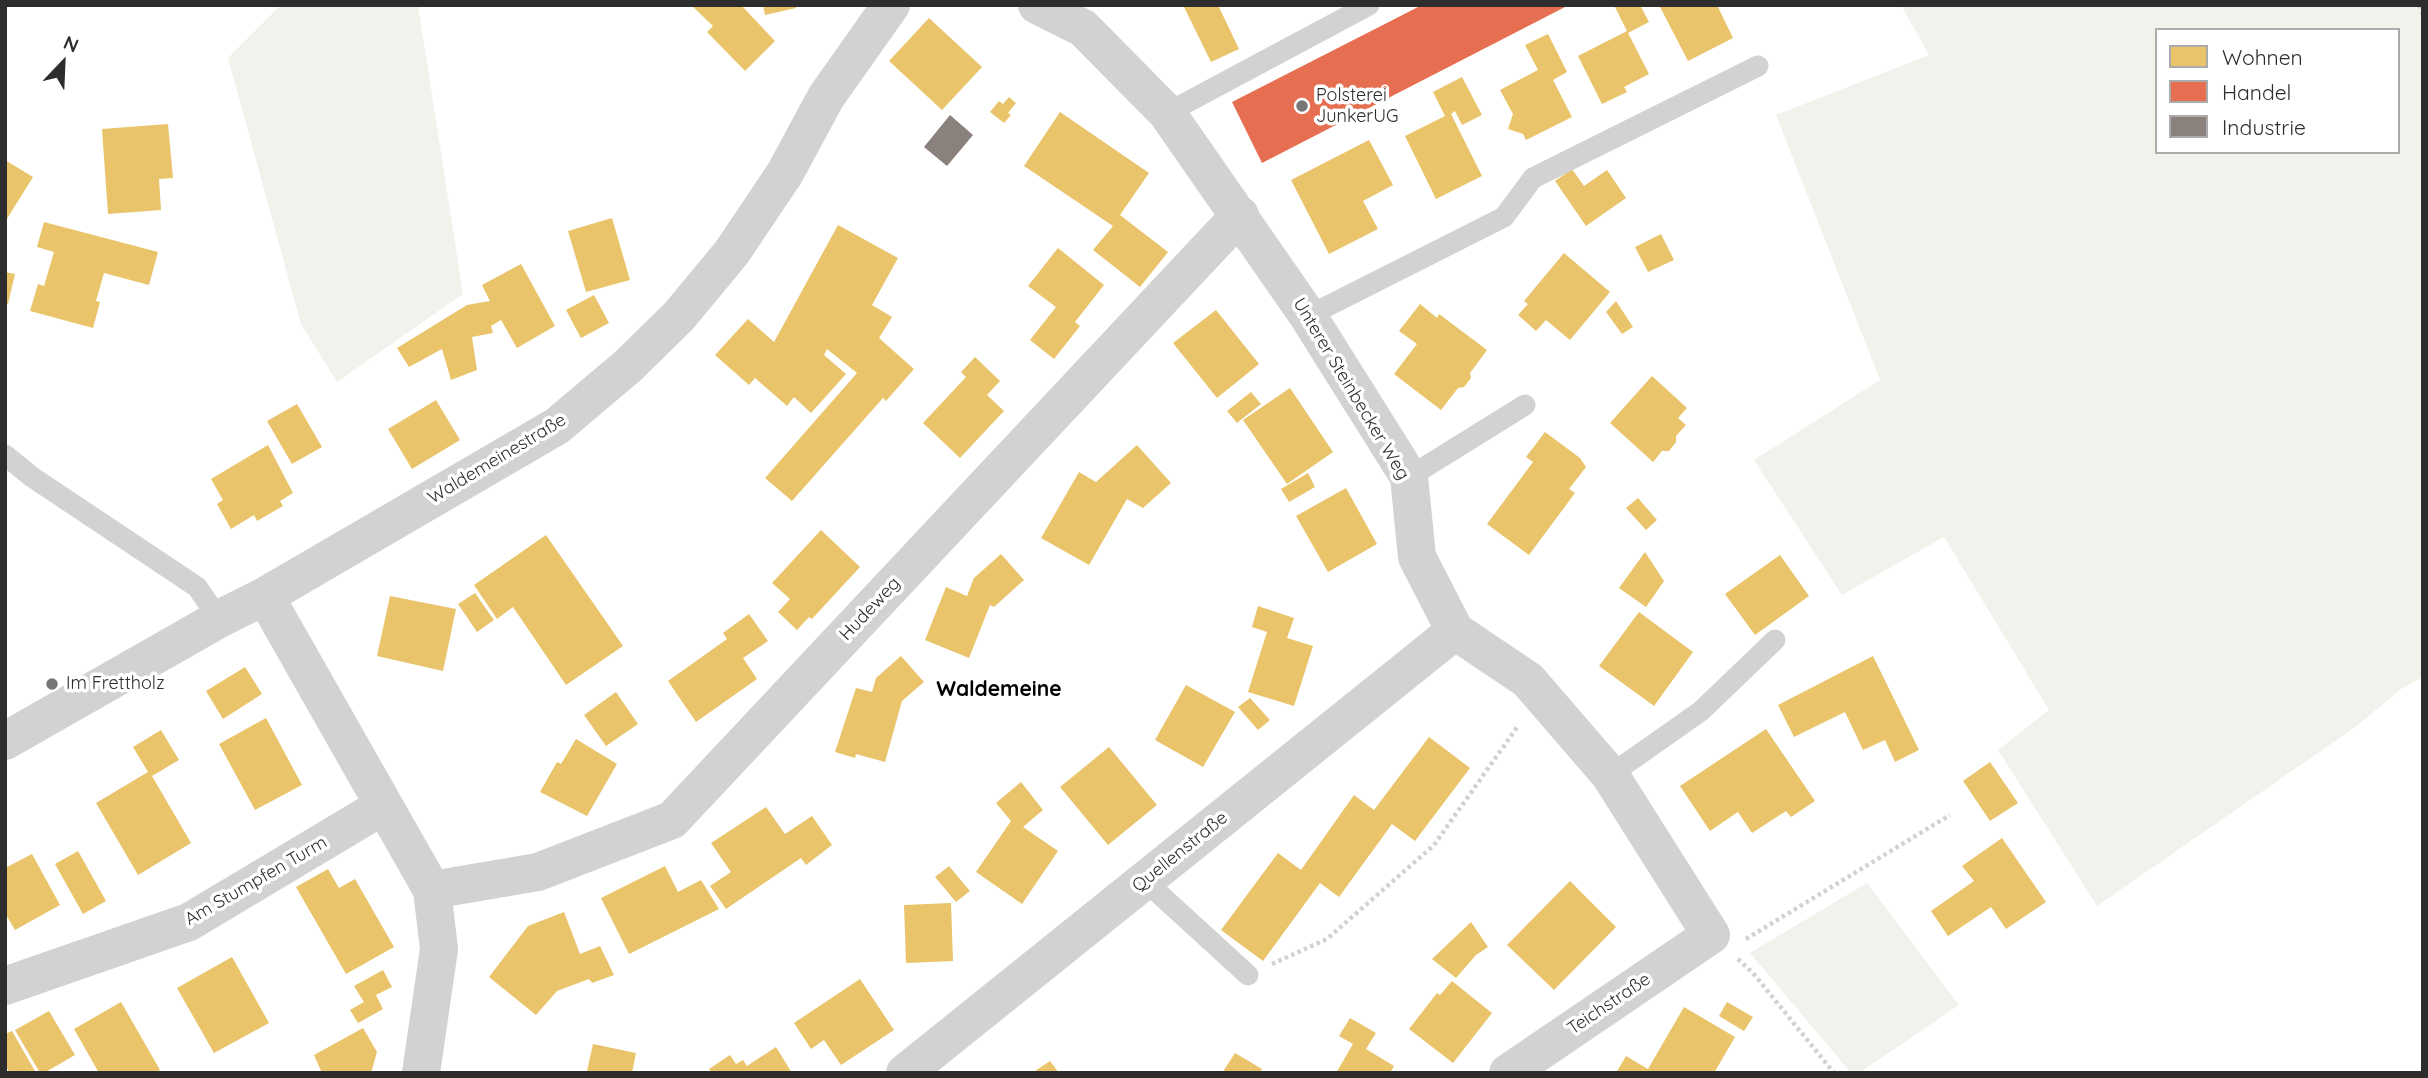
<!DOCTYPE html>
<meta charset="utf-8">
<style>
body{margin:0}
#map{position:relative;width:2428px;height:1078px;overflow:hidden;background:#fff;font-family:Quicksand,sans-serif}
canvas{display:block}
.frame{position:absolute;inset:0;border:7px solid #2d2d2d;pointer-events:none}
.legend{position:absolute;left:2155px;top:28px;width:245px;height:126px;box-sizing:border-box;background:#fff;border:2px solid #ababab;margin:0;padding:9px 12px;list-style:none;font-size:21px;color:#2d2d2d}
.legend li{display:flex;align-items:center;gap:14px;height:35px}
.legend b{width:35px;border:2px solid #ababab}
.north{position:absolute;left:28px;top:28px;width:70px;height:70px;-webkit-text-stroke:5px #fff;paint-order:stroke;rotate:23deg;font-size:19px;font-weight:700;line-height:28px;text-align:center;color:#2d2d2d}
.north::after{content:'';display:block;margin:auto;width:24px;height:32px;background:#2d2d2d;clip-path:polygon(50% 0,100% 100%,50% 72%,0 100%)}
</style>
<div id="map">
<canvas width="2428" height="1078"></canvas>
<div class="frame"></div>
<ul class="legend">
<li><b style="height:19px;background:#e9c46a"></b>Wohnen</li>
<li><b style="height:19px;background:#e76f51"></b>Handel</li>
<li><b style="height:19px;background:#8a817c"></b>Industrie</li>
</ul>
<div class="north">N</div>
</div>
<script>
const ctx = document.querySelector('canvas').getContext('2d');
ctx.lineJoin = 'round';
function paint(path, color) { ctx.fillStyle = color; ctx.fill(path, 'evenodd'); }
function stroke(path, color, width, dash) { ctx.strokeStyle = color; ctx.lineWidth = width; ctx.lineCap = dash ? 'butt' : 'round'; ctx.setLineDash(dash || []); ctx.stroke(path); }
function write(font, color, halo, rows, align = 'center') {
  ctx.font = font + ' Quicksand,sans-serif'; ctx.lineWidth = 7; ctx.setLineDash([]); ctx.textBaseline = 'middle'; ctx.strokeStyle = halo; ctx.fillStyle = color; for (const [text, x, y, turn = 0] of rows) {
    ctx.save(); ctx.translate(x, y); ctx.rotate((+turn || 0) * Math.PI / 180); ctx.textAlign = isNaN(turn) ? turn : align; if (halo) ctx.strokeText(text, 0, 0); ctx.fillText(text, 0, 0); ctx.restore();
  }
}
paint(new Path2D(`
 M281,5H418L463,294L337,382L301,324L228,58Z
 M1901,5H2423V677L2401,689L2354,728L2097,906L1998,750L2049,710L1944,537L1842,595L1754,460L1880,380L1776,115L1929,55ZM2157,30H2398V152H2157Z
 M1867,883L1959,1005L1859,1073H1851L1750,953Z`), '#f0f3ec');
paint(new Path2D(`
 M691,5H741L775,41L745,71L707,32L713,26Z
 M763,5H795L796,8L765,15Z
 M1183,5H1218L1239,49L1211,62Z
 M1614,5H1640L1649,22L1628,33Z
 M1659,5H1717L1733,38L1688,61Z
 M929,18L982,67L942,110L889,61Z
 M1627,31L1649,74L1624,87L1627,92L1602,104L1578,56Z
 M1548,34L1567,72L1553,80L1572,117L1526,140L1523,134L1508,129L1513,114L1500,90L1538,70L1525,45Z
 M1462,77L1482,115L1462,125L1455,111L1451,114L1482,176L1436,199L1405,136L1445,116L1433,92Z
 M1009,97L1016,103L1008,113L1011,115L1004,123L990,112L999,101L1003,104Z
 M1060,112L1149,173L1120,215L1168,252L1140,287L1093,250L1113,226L1024,166Z
 M168,124L173,178L159,179L161,210L108,214L102,129Z
 M1369,140L1393,185L1363,201L1378,229L1329,254L1291,180Z
 M5,160L33,177L5,222Z
 M1572,169L1584,186L1607,170L1626,198L1586,226L1555,181Z
 M612,218L630,280L586,292L568,231Z
 M44,222L158,252L149,285L104,273L96,301L100,302L93,328L30,311L38,284L44,286L54,252L37,247Z
 M838,225L898,258L872,305L892,317L879,338L914,369L886,401L883,398L792,501L765,478L857,373L827,349L824,355L846,374L811,413L794,397L787,406L755,378L749,385L715,355L748,319L774,342Z
 M1661,234L1674,260L1648,272L1635,247Z
 M1058,248L1104,285L1075,322L1080,326L1054,359L1030,340L1056,307L1028,286Z
 M1564,253L1610,292L1570,340L1546,320L1536,331L1518,315L1528,304L1524,301Z
 M521,264L555,326L517,348L501,320L491,326L493,333L472,337L477,370L451,380L442,349L409,367L397,348L467,305L490,301L482,285Z
 M5,272L15,274L8,304L5,303Z
 M594,295L609,323L581,338L566,310Z
 M1616,301L1633,327L1622,334L1606,312Z
 M1420,304L1437,318L1439,314L1487,350L1470,373L1471,378L1464,387L1458,388L1441,410L1394,374L1417,344L1399,331Z
 M1216,310L1259,364L1217,398L1173,343Z
 M975,357L1000,381L987,395L1004,411L960,458L923,423L966,377L961,372Z
 M1652,376L1687,408L1678,418L1686,425L1676,436V442L1669,451H1662L1653,462L1610,423Z
 M1290,388L1333,452L1287,484L1243,420Z
 M1251,392L1261,404L1237,423L1227,411Z
 M436,400L460,440L412,469L388,429Z
 M297,404L322,447L292,464L267,421Z
 M1545,432L1580,458L1586,467L1569,489L1575,493L1529,555L1487,524L1533,462L1526,457Z
 M268,445L293,493L280,501L283,506L257,521L254,515L231,529L217,504L223,500L211,479Z
 M1137,445L1171,483L1143,508L1127,499L1089,565L1041,538L1079,472L1096,482Z
 M1308,473L1315,487L1289,502L1281,489Z
 M1346,488L1377,544L1328,572L1296,516Z
 M1638,498L1657,520L1646,530L1626,508Z
 M821,530L860,567L812,619L809,617L797,630L778,612L790,599L772,583Z
 M546,535L623,646L566,685L513,607L497,619L474,585Z
 M1645,552L1664,581L1646,607L1619,588Z
 M1001,554L1024,580L994,607L990,605L969,658L925,640L946,587L967,596L974,578Z
 M1780,555L1809,596L1755,635L1725,594Z
 M475,593L494,620L477,632L458,604Z
 M390,596L456,609L443,671L377,656Z
 M1258,606L1294,618L1287,638L1313,646L1294,706L1248,692L1267,632L1252,627Z
 M1639,612L1693,652L1654,706L1599,666Z
 M749,614L768,641L743,658L757,679L696,722L668,681L727,639L723,633Z
 M901,656L924,682L902,701L885,762L856,754L855,758L835,752L856,688L872,692L876,678Z
 M1873,656L1919,750L1895,762L1885,740L1863,750L1845,712L1794,737L1778,705Z
 M245,667L262,694L223,719L206,691Z
 M1186,685L1235,712L1203,767L1155,740Z
 M616,692L638,724L606,746L584,715Z
 M1250,698L1270,720L1258,730L1238,707Z
 M266,718L302,785L255,810L219,744Z
 M1766,729L1815,801L1791,817L1786,811L1752,833L1738,812L1710,831L1680,786Z
 M161,730L179,760L152,776L191,843L138,875L96,803L148,772L133,747Z
 M1429,737L1470,768L1415,841L1392,824L1339,897L1320,883L1263,961L1221,930L1278,853L1301,870L1354,795L1374,810Z
 M576,739L617,764L587,816L540,792L557,762L561,764Z
 M1109,747L1157,805L1108,845L1060,787Z
 M1990,762L2018,803L1990,821L1963,781Z
 M1021,782L1043,810L1023,827L1058,851L1022,904L976,872L1011,821L996,803Z
 M766,807L785,834L812,816L832,845L806,865L801,858L726,909L710,886L731,872L711,843Z
 M2002,838L2046,902L2006,929L1991,907L1948,936L1931,911L1974,881L1962,866Z
 M78,851L106,901L83,914L55,864Z
 M32,854L60,905L15,930L5,913V868Z
 M665,866L678,892L701,880L719,909L629,954L601,898Z
 M949,866L970,891L956,902L935,877Z
 M328,869L339,888L355,879L394,947L346,974L296,887Z
 M1570,881L1616,927L1554,990L1507,945Z
 M951,903L953,961L906,963L904,905Z
 M564,912L580,954L600,946L614,975L592,983L589,979L557,991L536,1015L489,977L528,926Z
 M1471,922L1488,947L1476,955L1456,978L1432,959Z
 M232,957L269,1023L214,1053L177,988Z
 M383,970L392,987L376,995L383,1009L358,1023L350,1010L364,1002L354,986Z
 M860,979L894,1030L841,1065L824,1040L811,1049L794,1023Z
 M1452,981L1492,1013L1453,1063L1409,1029L1437,993L1440,995Z
 M121,1002L160,1070L154,1073H99L74,1029Z
 M1727,1002L1753,1017L1744,1031L1719,1016Z
 M1684,1007L1735,1037L1714,1073H1616L1626,1056L1648,1069Z
 M49,1011L75,1055L44,1073H40L15,1030Z
 M1350,1018L1376,1033L1366,1049L1394,1066L1390,1073H1336L1353,1044L1339,1036Z
 M363,1028L377,1052L371,1073H322L314,1055Z
 M12,1031L36,1073H10L5,1065V1034Z
 M593,1044L636,1053L632,1073L587,1071Z
 M776,1047L792,1073H712L709,1069L730,1055L736,1064L743,1060L747,1066Z
 M1235,1053L1262,1069L1260,1073H1222Z
 M1050,1061L1059,1073H1032Z`), '#e9c46a');
paint(new Path2D(`
 M1422,5H1569L1262,163L1232,102Z`), '#e76f51');
paint(new Path2D(`
 M950,115L973,135L947,166L924,147Z`), '#8a817c');
stroke(new Path2D(`
 M2419,5L2423,14
 M1746,939L1950,815
 M1738,959L1753,973L1834,1073
 M1272,964L1327,939L1434,845L1518,726`), '#d2d2d2', 4.5, [3.5, 3.5]);
stroke(new Path2D(`
 M1167,113L1369,5
 M1308,316L1504,217L1533,178L1758,66
 M5,455L32,477L197,587L219,619
 M1409,477L1525,405
 M1610,775L1701,711L1775,640
 M1144,880L1248,975`), '#d2d2d2', 21);
stroke(new Path2D(`
 M1037,5L1083,28L1167,113L1308,316L1409,477L1417,557L1455,631L1528,680L1610,775L1711,935L1508,1073
 M265,596L432,890L439,949L421,1073
 M5,741L219,619L265,596L557,426L628,366L679,316L732,252L785,173L826,97L891,5
 M432,890L538,872L672,820L1240,215
 M5,986L189,922L383,806
 M905,1073L1455,631`), '#d2d2d2', 38);
for (const [x, y, r, color] of [
 [1302,106,7,"#767676"],
 [52,684,7,"#767676"]
]) { const dot = new Path2D(); dot.arc(x, y, r, 0, 2 * Math.PI); ctx.fillStyle = color; ctx.fill(dot); stroke(dot, '#fff', 2.5); }
write('18px', '#2d2d2d', '#fff', [
 ["Polsterei",1316,96],
 ["JunkerUG",1316,117],
 ["Im Frettholz",66,684]
], 'left');
write('18px', '#2d2d2d', '#fff', [
 ["Unterer Steinbecker Weg",1351,389,59],
 ["Waldemeinestraße",497,459,-31],
 ["Hudeweg",870,609,-47],
 ["Quellenstraße",1180,852,-39],
 ["Am Stumpfen Turm",256,881,-30],
 ["Teichstraße",1609,1004,-34]
]);
write('bold 21px', '#000', '#fff', [
 ["Waldemeine",999,690]
]);
</script>
